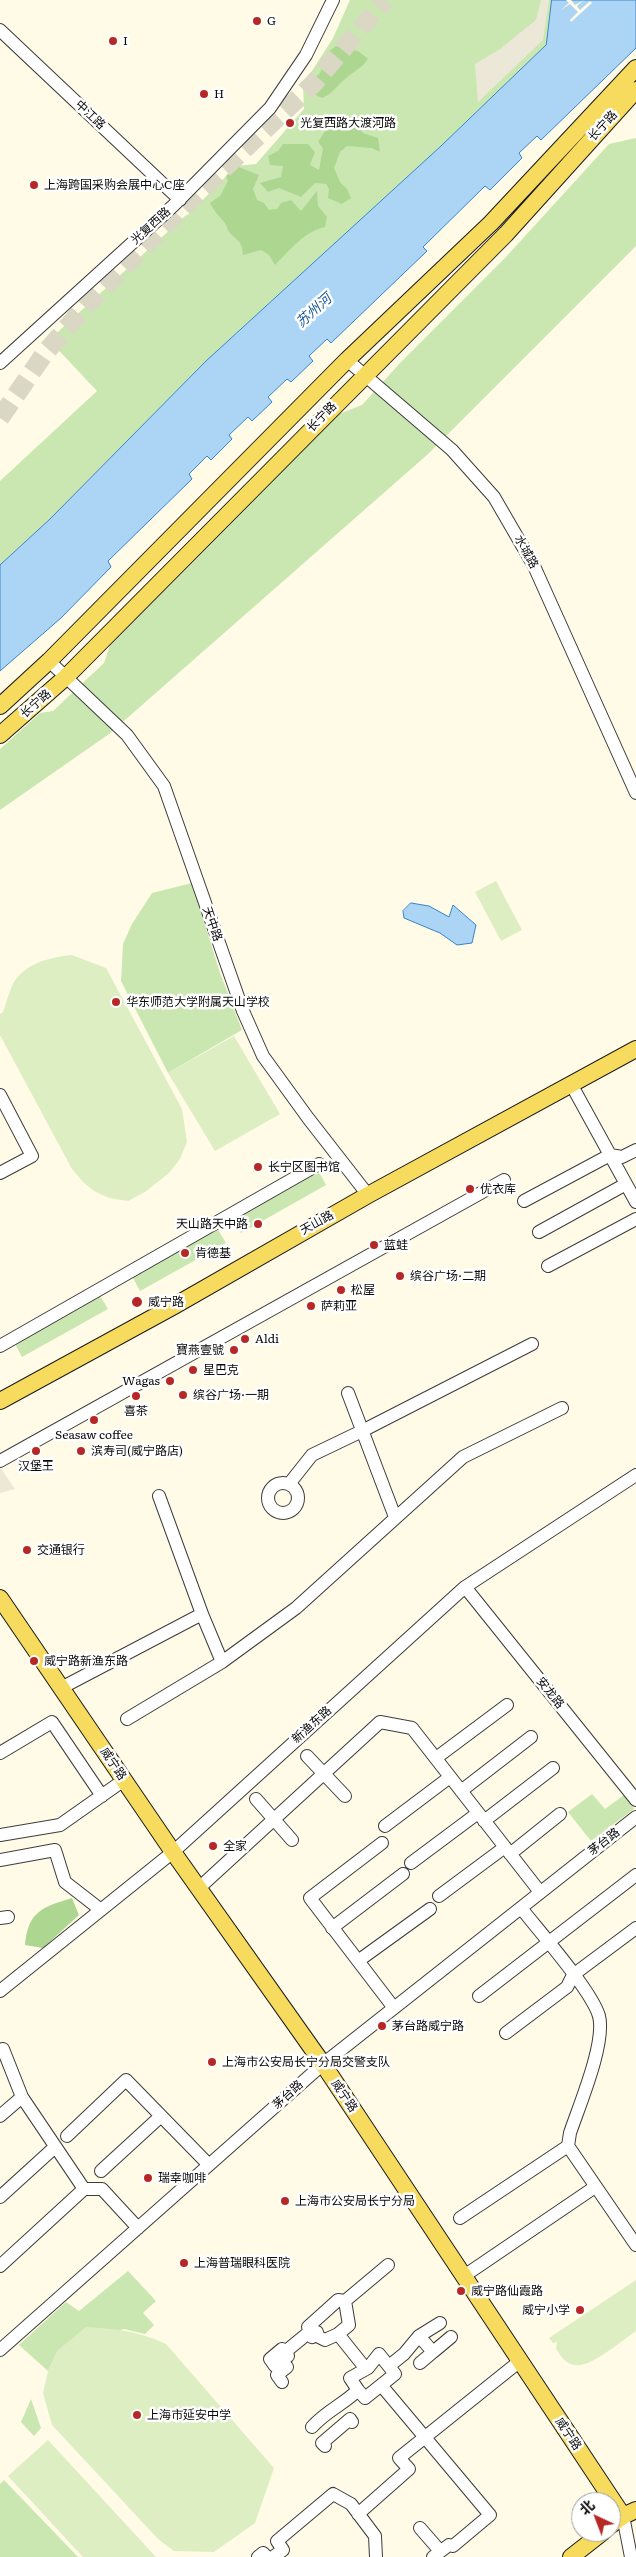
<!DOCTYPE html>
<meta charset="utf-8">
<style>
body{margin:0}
#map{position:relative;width:636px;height:2557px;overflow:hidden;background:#fffbe6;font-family:Literata,"Noto Sans SC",serif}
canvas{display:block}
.north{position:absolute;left:571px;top:2492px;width:50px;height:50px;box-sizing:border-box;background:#fff;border:1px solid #9d9d9d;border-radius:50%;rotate:317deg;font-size:14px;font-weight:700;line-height:20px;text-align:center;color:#090909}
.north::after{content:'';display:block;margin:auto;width:18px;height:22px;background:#b62725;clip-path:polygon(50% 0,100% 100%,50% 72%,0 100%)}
</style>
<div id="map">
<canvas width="636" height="2557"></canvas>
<div class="north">北</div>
</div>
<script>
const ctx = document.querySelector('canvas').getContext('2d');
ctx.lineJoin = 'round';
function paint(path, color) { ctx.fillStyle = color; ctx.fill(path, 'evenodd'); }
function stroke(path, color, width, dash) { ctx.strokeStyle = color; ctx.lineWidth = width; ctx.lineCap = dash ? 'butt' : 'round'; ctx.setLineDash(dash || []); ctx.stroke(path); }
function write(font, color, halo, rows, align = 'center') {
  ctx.font = font + ' Literata,"Noto Sans SC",serif'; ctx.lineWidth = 5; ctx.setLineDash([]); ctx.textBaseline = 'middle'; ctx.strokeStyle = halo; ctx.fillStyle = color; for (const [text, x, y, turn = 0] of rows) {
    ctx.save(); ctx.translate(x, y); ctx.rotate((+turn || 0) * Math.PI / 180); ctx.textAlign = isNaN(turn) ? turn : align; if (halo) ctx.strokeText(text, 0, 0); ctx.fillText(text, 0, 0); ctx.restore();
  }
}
paint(new Path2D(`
 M350,0H552L546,45L441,146L206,361L50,519L0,565V481L97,391L49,340L185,216L189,214L236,166L256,164L304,109L303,85L333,38Z
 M636,138V246L427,455L109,734L0,810V749L40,713L53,711L104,663L111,642L339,414L362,405L401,362L505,258L609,144Z
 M192,883L220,973L242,1030L168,1073L121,981L123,944L132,924L152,893Z
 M318,1170L326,1185L241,1233L232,1218Z
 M217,1228L226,1243L140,1291L132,1276Z
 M99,1294L108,1309L22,1357L14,1342Z
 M592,1794L605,1809L624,1795L634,1809L591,1841L568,1812Z
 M128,2271L156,2301L143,2313L154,2325L145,2334L124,2329L58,2350L48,2371L19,2345L66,2302L79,2311Z
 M31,2399L41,2428L34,2436L21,2422Z
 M4,2480L78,2557H0V2484Z`), '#cae7b2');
paint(new Path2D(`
 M336,46L358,51L368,59C361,69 352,72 344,80C336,87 332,94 322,98L311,93L308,84L320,73L328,52Z
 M330,117L343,130L349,122L360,128L363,133L378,138L380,152L372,148L347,146L340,152L334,168L340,182L347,189L351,198L342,204L328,198L329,189L326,184L315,183L301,197L279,188L268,192L260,183L281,177L283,166L270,165L268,156L278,151L283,144H308L315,152L310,165L319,170L323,148L318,142L327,128L325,122Z
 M236,166L259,175L253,189L257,200L264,203L269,210L277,209L281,203L291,200L301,211L317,191L318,206L327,217L325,227C305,231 289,251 275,265L269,255L261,250L243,255C242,240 238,242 230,233C227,230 227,225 224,222C219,216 214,211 210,203L220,196L228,181L226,176Z
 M72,1898L79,1915L43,1948L25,1945C28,1911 43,1907 72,1898Z`), '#add791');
paint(new Path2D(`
 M496,881L522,930L501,941L475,892Z
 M72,955L106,968L182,1109L187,1142L180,1159L169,1173L145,1192L128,1201L109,1198L94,1191L83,1182L72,1169L0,1035V1014L3,1012C6,1004 8,995 12,986C22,964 50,957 72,955Z
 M234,1036L280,1114L215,1151L168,1073Z
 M636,2280V2331C622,2340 590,2369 574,2365C565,2363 561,2356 556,2349L557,2342L553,2343L549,2338Z
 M86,2327C117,2329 138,2331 166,2344L274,2468L255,2523L214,2552L174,2551L158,2539L52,2425L43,2393L48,2371L58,2350Z
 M48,2440L156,2557H83L8,2476Z`), '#ddeec3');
paint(new Path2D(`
 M541,0H549L543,40L478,102L475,64L500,49L536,20Z
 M0,1467L15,1489L0,1493Z`), '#ece8d8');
const water = new Path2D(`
 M552,0H636V48L541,140L537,136L519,153L522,158L490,190L485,186L423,247L427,251L331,343L327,339L309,356L313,361L291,382L287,379L268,397L272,402L252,421L248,417L229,435L232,439L211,460L207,456L189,474L192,479L108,561L111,567L61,618L0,671V565L50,519L206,361L441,146L546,45Z
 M411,903L429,906L449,917L453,905L476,925L472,943L457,945L440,933L404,918L403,911Z`);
paint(water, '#acd5f5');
stroke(water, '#3485cb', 1);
paint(new Path2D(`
 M566,0H571L575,5L584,0L577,6L580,10L590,1L592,3L571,22L570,20L578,12L570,4L561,10L569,3Z`), '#fffbe6');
stroke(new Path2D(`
 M0,418L45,353L87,304L180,210L313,84L385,0`), '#dad7c5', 19, [19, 9]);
const minor = new Path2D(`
 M0,30L180,200
 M347,360L452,450L494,497L534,566L636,793
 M0,363L174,205L270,108L306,55L333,0
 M49,661L127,735L164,786L243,1011L263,1056L308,1118L368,1195
 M571,1084L636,1202
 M0,1095L32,1156L0,1173
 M524,1201L610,1155L622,1157L636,1150
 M539,1232L626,1184
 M548,1266L636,1219
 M0,1346L319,1164
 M348,1393L395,1517
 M0,1461L504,1180
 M268 1498a15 15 0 1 1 30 0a15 15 0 1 1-30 0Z
 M289,1484L312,1455L362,1431L532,1344
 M159,1496L202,1614
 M465,1587L636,1800
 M222,1662L296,1608L463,1457L562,1408
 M61,1688L202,1614L222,1662L127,1719
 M0,1753L52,1722L102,1796
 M307,1756L345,1796
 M436,1758L507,1705
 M461,1791L531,1737
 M256,1799L292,1840
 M484,1821L553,1768
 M385,1826L450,1777
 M0,1835L60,1825L124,1780
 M382,1843L310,1898L394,2008
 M510,1854L560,1814
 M0,1860L55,1850L65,1882L101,1910
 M411,1863L478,1813
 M199,1888L380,1722L412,1728L540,1892
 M439,1896L505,1847
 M521,1908C539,1931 592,1991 599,2016C606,2043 579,2106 570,2133L568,2146L636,2245
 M0,1918L8,1917
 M332,1928L403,1874
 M358,1961L430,1909
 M0,1991L173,1852L465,1587L636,1475
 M479,1996L636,1875
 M506,2033L567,1987L573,1975L636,1928
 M0,2050L3,2049L22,2097L84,2189L0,2266
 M0,2116L22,2097
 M67,2136L126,2080L209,2165
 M101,2171L161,2116
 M84,2189H102L138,2228
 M0,2197L55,2147
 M460,2218L568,2146
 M464,2276L595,2187
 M345,2301L388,2265
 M308,2327L338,2300L345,2301L349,2325L338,2334L325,2340L315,2335
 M338,2334L366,2369
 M419,2336L433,2352L420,2363
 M0,2350L323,2064L636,1817
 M285,2352L307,2334L312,2337L317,2332
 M433,2352L451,2337
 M389,2366L404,2354L419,2336L440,2323
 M282,2382L277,2375L287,2367L282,2361L275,2366L270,2359L282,2349L288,2356L282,2361
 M381,2385L490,2515L453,2546L449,2545L433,2557
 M312,2427C326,2411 344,2404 358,2390L350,2378L368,2368L379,2354L395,2374L365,2398L358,2390
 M325,2446L322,2443L350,2419L352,2422
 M358,2514L409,2469L399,2458L520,2361
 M623,2516L631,2557
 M420,2528L440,2551
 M258,2557L263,2553L267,2557
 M273,2557L283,2550L277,2541L333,2494L351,2504L375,2536L376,2557`);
const major = new Path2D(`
 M0,706L49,661L347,360L491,223L636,68
 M0,735L66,677L506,234L636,90
 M0,1401L174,1306L368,1195L636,1049
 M0,1598L173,1852L323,2064L623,2516
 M611,2525L623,2516L636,2510
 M571,2557L603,2532`);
stroke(minor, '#3c3c3c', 14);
stroke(major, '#1a1a1a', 18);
stroke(minor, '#fff', 12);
stroke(major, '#f7db5e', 16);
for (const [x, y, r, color] of [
 [257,21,5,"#b62725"],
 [113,41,5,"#b62725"],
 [204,94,5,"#b62725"],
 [290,123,5,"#b62725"],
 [34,185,5,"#b62725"],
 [116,1002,5,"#b62725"],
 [258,1167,5,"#b62725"],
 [470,1189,5,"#b62725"],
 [258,1224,5,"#b62725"],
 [374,1245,5,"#b62725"],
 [185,1253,5,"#b62725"],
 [400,1276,5,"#b62725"],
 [341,1290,5,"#b62725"],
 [137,1302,6,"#b62725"],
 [311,1306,5,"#b62725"],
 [245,1339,5,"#b62725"],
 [234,1350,5,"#b62725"],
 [193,1370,5,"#b62725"],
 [170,1381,5,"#b62725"],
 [183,1395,5,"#b62725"],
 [136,1396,5,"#b62725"],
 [94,1420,5,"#b62725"],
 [36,1451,5,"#b62725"],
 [81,1451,5,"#b62725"],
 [27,1550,5,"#b62725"],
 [34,1661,5,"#b62725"],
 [213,1846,5,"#b62725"],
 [382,2026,5,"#b62725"],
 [212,2062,5,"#b62725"],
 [148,2178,5,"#b62725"],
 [285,2201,5,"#b62725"],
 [184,2263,5,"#b62725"],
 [461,2291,5,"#b62725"],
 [580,2310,5,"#b62725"],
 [137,2415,5,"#b62725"]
]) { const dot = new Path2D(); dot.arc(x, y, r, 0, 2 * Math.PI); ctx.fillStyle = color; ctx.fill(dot); stroke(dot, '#fff', 2); }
write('12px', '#090909', '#fff', [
 ["G",267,21],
 ["I",123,41],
 ["H",214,94],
 ["光复西路大渡河路",300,123],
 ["上海跨国采购会展中心C座",44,185],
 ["华东师范大学附属天山学校",126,1002],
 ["长宁区图书馆",268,1167],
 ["优衣库",480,1189],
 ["天山路天中路",248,1224,"right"],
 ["蓝蛙",384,1245],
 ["肯德基",195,1253],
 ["缤谷广场·二期",410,1276],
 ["松屋",351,1290],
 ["威宁路",148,1302],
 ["萨莉亚",321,1306],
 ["Aldi",255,1339],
 ["寶燕壹號",224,1350,"right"],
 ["星巴克",203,1370],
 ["Wagas",160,1381,"right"],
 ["缤谷广场·一期",193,1395],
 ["喜茶",136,1411,"center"],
 ["Seasaw coffee",94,1435,"center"],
 ["滨寿司(威宁路店)",91,1451],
 ["汉堡王",36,1466,"center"],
 ["交通银行",37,1550],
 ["威宁路新渔东路",44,1661],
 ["全家",223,1846],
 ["茅台路威宁路",392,2026],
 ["上海市公安局长宁分局交警支队",222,2062],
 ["瑞幸咖啡",158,2178],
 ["上海市公安局长宁分局",295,2201],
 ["上海普瑞眼科医院",194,2263],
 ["威宁路仙霞路",471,2291],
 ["威宁小学",570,2310,"right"],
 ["上海市延安中学",147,2415]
], 'left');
write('12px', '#090909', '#fff', [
 ["中江路",90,115,43],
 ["长宁路",603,126,-48],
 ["光复西路",151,226,-42],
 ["长宁路",322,417,-46],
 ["水城路",526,552,61],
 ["长宁路",36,704,-41],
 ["天中路",212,924,71],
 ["天山路",317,1223,-29],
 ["安龙路",550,1693,51],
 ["新渔东路",312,1725,-42],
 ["威宁路",113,1764,56],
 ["茅台路",604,1842,-38],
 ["茅台路",288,2095,-42],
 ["威宁路",344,2096,56],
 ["威宁路",568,2434,56]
]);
write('italic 14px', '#165798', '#fff', [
 ["苏州河",314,311,-42]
]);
</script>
